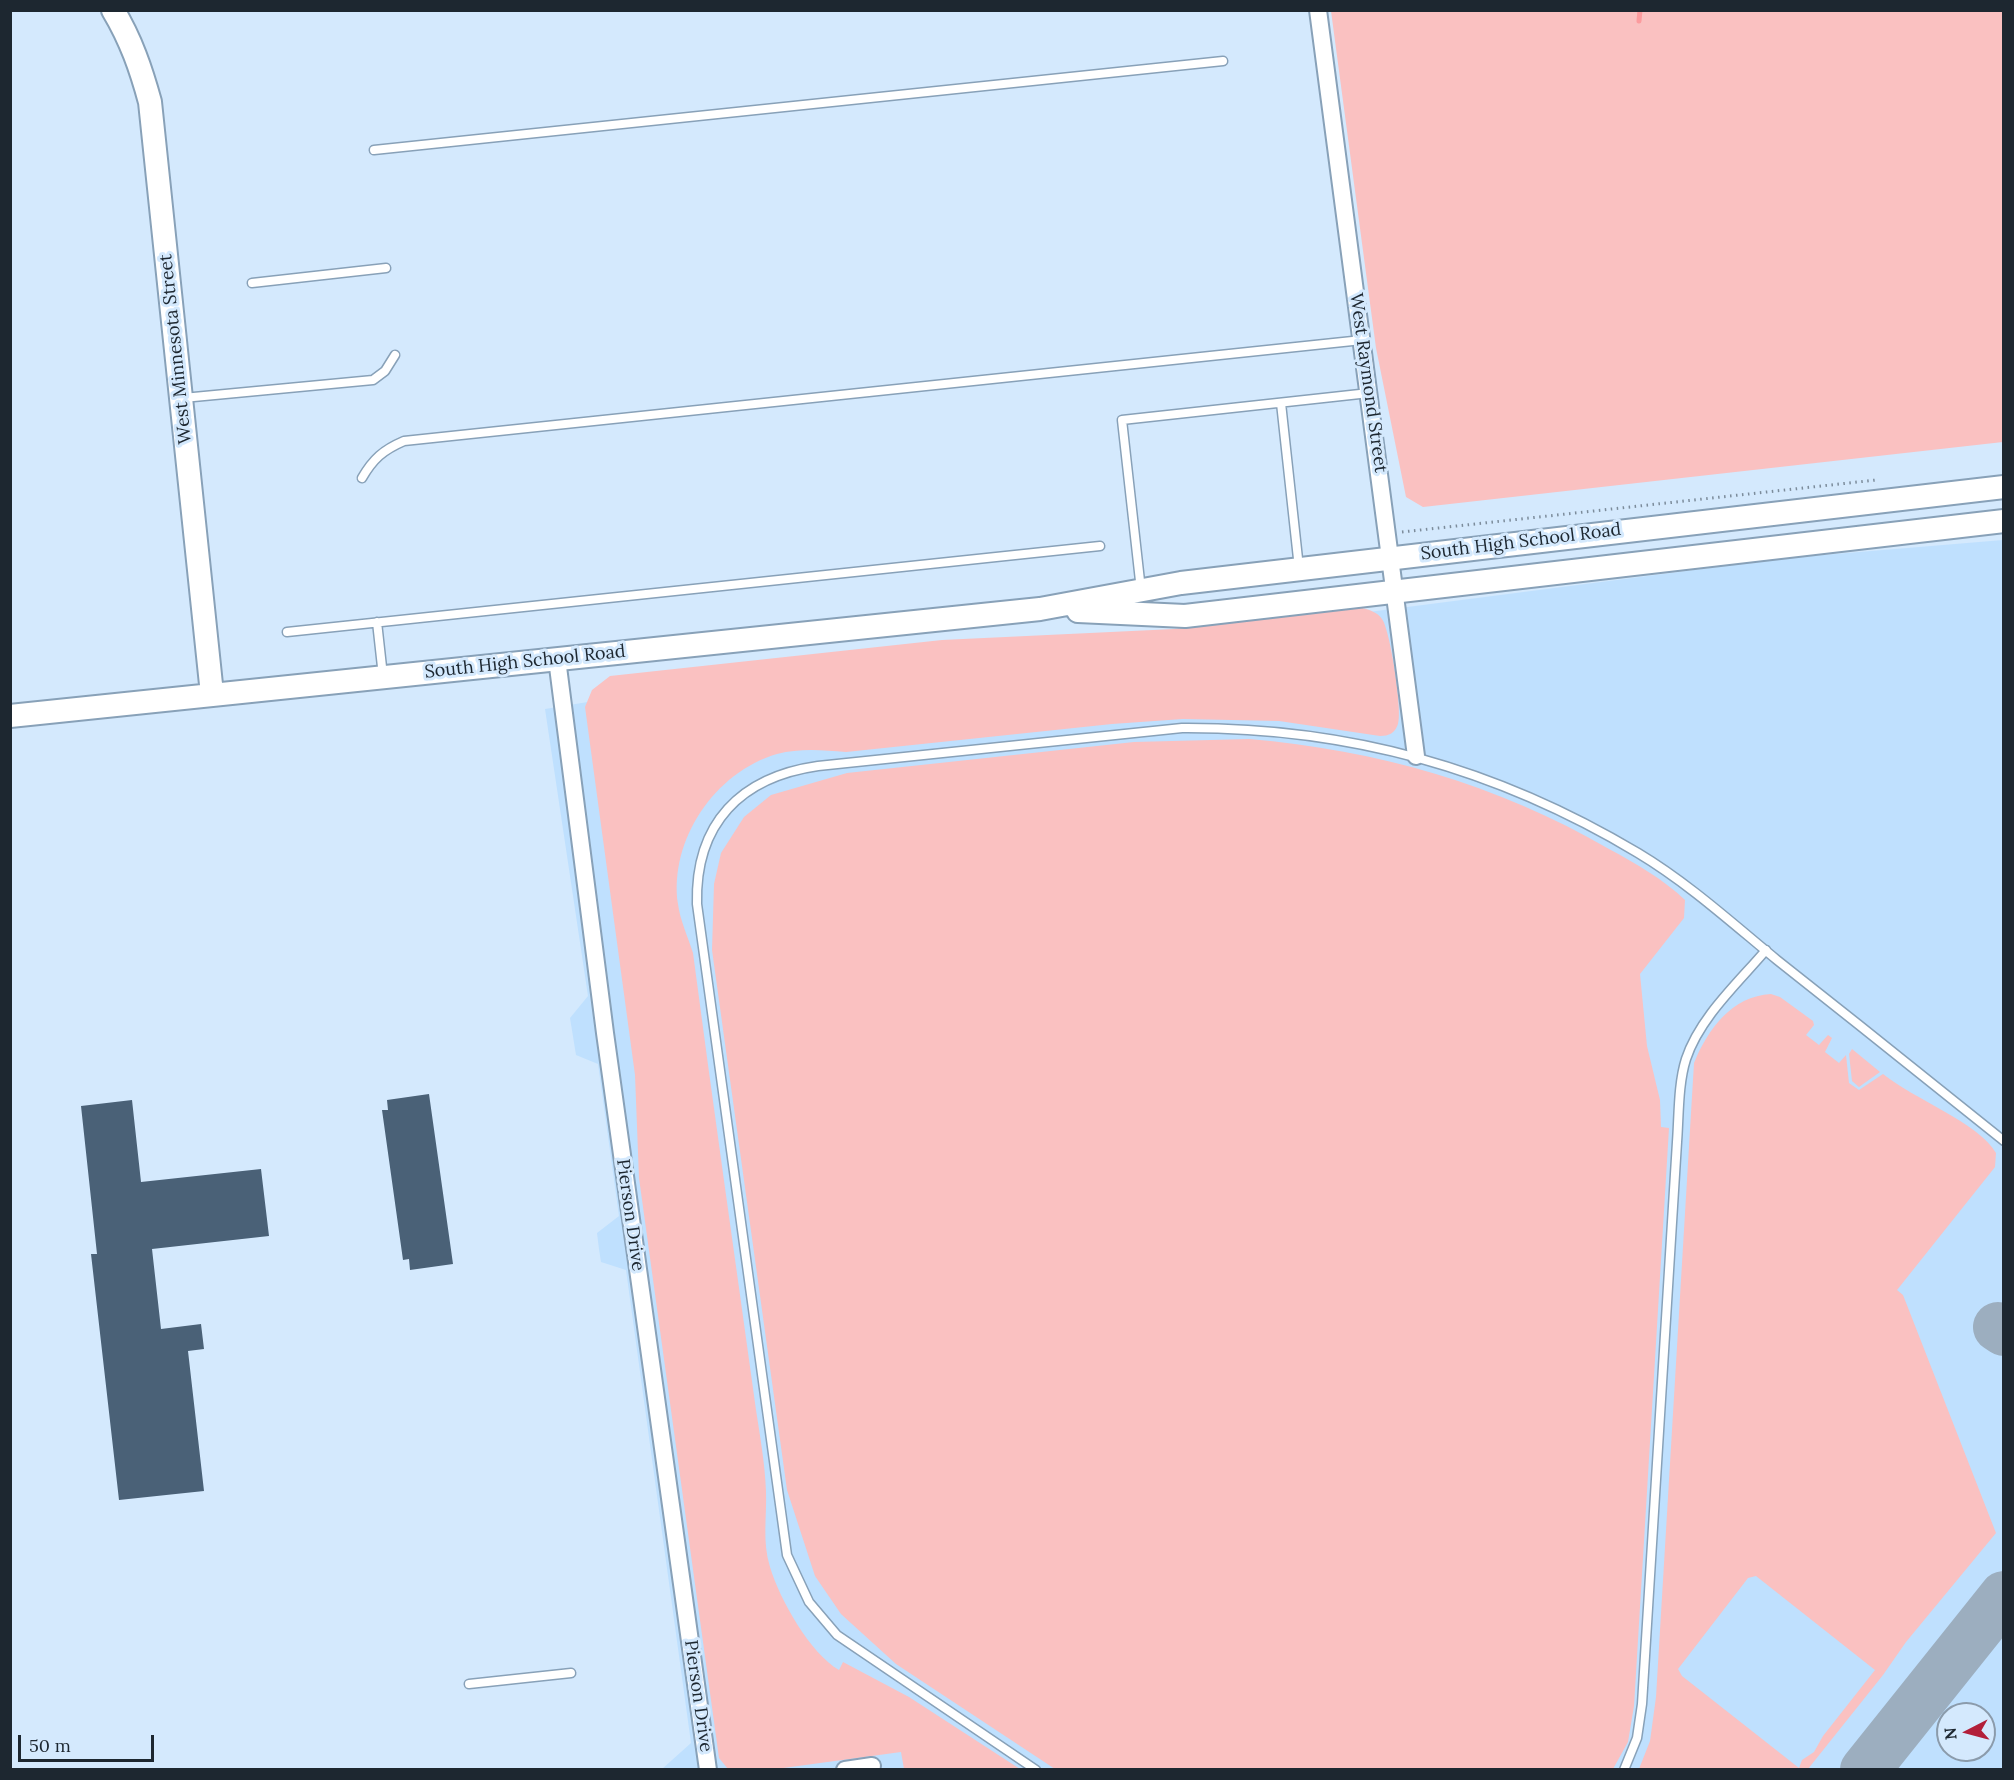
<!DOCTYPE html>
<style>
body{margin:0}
#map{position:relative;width:2014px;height:1780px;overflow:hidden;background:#d4e9fd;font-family:Lora,serif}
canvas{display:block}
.frame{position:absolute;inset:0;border:12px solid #1d2730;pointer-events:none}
.north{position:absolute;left:1936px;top:1702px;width:60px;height:60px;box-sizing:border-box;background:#d4e9fd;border:2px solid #8b9bab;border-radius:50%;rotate:264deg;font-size:16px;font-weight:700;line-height:24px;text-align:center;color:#1d2730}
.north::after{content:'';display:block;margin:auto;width:21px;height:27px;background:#b21f3a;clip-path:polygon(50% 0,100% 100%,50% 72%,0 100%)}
.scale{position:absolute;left:18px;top:1735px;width:136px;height:27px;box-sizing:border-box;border:3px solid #1d2730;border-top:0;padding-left:8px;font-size:18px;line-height:21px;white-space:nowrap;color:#1d2730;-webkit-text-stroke:4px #d4e9fd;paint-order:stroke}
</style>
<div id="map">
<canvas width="2014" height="1780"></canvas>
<div class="frame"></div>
<div class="north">N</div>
<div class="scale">50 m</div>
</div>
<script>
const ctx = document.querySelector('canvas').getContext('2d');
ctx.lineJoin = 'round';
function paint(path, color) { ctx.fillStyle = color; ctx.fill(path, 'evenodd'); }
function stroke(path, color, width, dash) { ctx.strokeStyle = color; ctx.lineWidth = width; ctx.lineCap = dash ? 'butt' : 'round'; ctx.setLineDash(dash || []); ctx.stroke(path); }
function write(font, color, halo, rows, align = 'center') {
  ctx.font = font + ' Lora,serif'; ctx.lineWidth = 6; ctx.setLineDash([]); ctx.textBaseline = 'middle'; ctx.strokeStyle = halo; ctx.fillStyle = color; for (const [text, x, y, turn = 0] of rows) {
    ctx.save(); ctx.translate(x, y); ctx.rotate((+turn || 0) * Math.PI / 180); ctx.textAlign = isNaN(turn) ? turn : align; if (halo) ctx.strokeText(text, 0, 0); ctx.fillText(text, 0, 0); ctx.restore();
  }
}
paint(new Path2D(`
 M2003,540V1769H662L691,1743L626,1270L601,1262L599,1249L597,1233L619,1216L598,1064L576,1055L570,1018L588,996L545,709L606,699L1353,614L1787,558ZM1948,1714H1984V1750H1948Z`), '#bfe0fe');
paint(new Path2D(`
 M1331,11H2003V442L1423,507L1406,497L1376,348Z
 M1362,608C1370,610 1377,612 1382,619C1390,629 1403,712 1398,724C1395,733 1389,736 1380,736L1279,721L1183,719L1112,724L846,752C822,750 800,748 777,754C715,772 669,840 678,904C680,920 688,937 693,953C713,1105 735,1258 756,1410C760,1436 765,1464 766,1491C767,1517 762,1541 770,1567C780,1600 810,1653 839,1670L843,1662L909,1697L1020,1769H904L901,1752L776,1769H728L719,1758L639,1178L635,1075L585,707L592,690L610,676L942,640L1174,629Z
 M1249,739C1377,750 1497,784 1609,849C1635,863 1663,879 1685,900L1684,918L1640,974L1647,1046L1660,1100L1661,1127L1669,1128L1634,1706L1628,1742L1613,1769H1055L896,1664L841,1614L815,1576L787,1490L712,950L714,884L721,853L744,817L771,795L847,773L1134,742Z
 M1771,994L1780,997L1813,1021L1814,1025L1806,1035L1819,1045L1828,1035L1832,1038L1825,1052L1839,1063L1846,1055L1849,1083L1859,1090L1883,1074C1915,1100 1978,1122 1996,1153L1995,1167L1897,1290L1903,1295L1996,1533L1906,1642L1883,1675L1808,1769H1639L1650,1741L1656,1697L1694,1063C1708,1029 1732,996 1771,994ZM1756,1576L1875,1670L1823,1736L1814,1752L1802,1760L1799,1768L1682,1676L1678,1669L1748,1578Z
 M1852,1049L1880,1072L1859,1087L1852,1081L1849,1054Z`), '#fac1c1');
stroke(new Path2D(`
 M1639,21L1640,10`), '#fc9b9e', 5);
stroke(new Path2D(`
 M1998,1327L2004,1331
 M1865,1770L2004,1596`), '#9caebf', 50);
paint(new Path2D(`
 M429,1094L453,1264L410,1270L409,1259L403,1260L382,1110H388L387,1100Z
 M132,1100L141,1182L261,1169L269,1236L152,1249L161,1329L201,1324L204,1349L188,1351L204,1491L119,1500L91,1254H97L81,1106Z`), '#4a6177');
const lane = new Path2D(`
 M374,150L1223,61
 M252,283L386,268
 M183,398L373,380L385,371L395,355
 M1281,403L1299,568
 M362,478C373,459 383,450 404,441L1362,340
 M1141,590L1122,420L1369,393
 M377,622L383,676
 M287,632L1100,546
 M469,1684L571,1673
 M1036,1770L837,1635L809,1602L787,1555L697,904C695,823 741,777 818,766L1182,728C1348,727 1496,768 1638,853C1688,883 1732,923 1777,960C1853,1020 1928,1080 2004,1141
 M1624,1770L1637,1738L1642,1704L1677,1142C1679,1116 1678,1084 1686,1059C1700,1017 1738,983 1766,950`);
const street = new Path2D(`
 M1318,10L1416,756
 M557,659L605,1033L708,1770
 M845,1770L872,1766`);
const secondary = new Path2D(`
 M113,10C131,40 141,69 150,102L212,694
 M1078,611L1185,616L2004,521
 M10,716L1040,609L1181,583L2004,487`);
stroke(lane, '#88a1b8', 11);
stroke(street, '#88a1b8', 20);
stroke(secondary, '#88a1b8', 26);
stroke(new Path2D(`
 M1402,532L1876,480`), '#7c8c9b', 3, [1.5, 4.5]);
stroke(lane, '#fff', 8);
stroke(street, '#fff', 16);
stroke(secondary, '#fff', 22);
write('18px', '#1d2730', '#d4e9fd', [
 ["West Minnesota Street",176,349,-96],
 ["West Raymond Street",1368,383,82],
 ["South High School Road",1521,542,-7],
 ["South High School Road",525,662,-6],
 ["Pierson Drive",630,1215,82],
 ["Pierson Drive",698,1696,82]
]);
</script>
